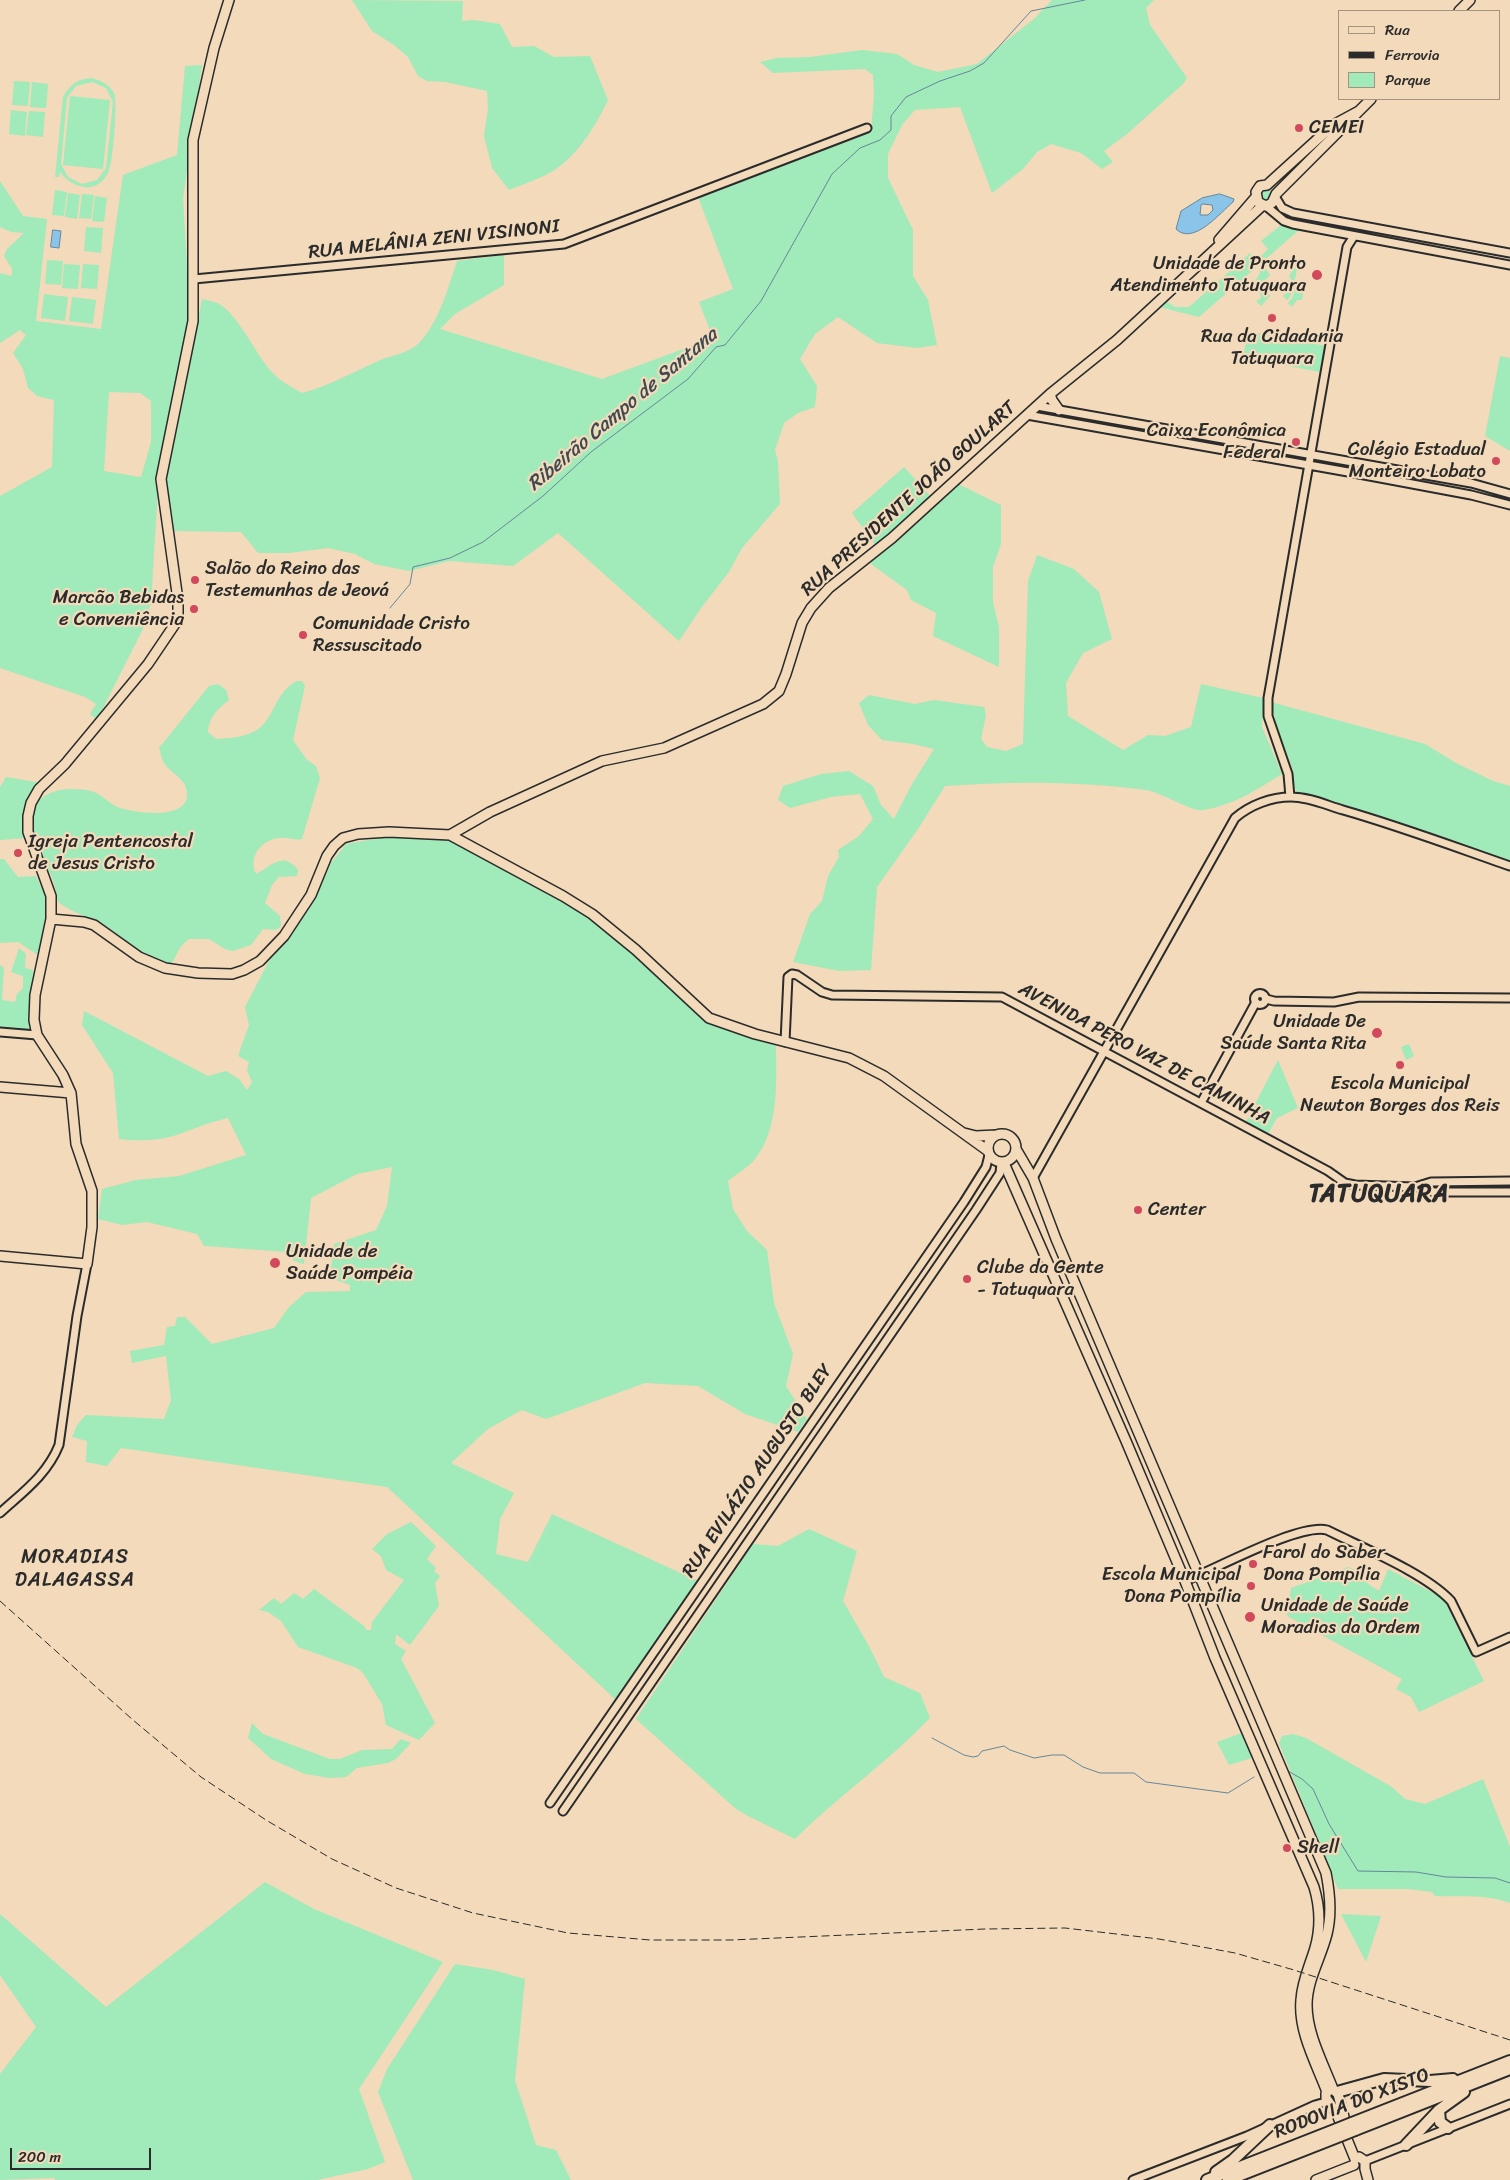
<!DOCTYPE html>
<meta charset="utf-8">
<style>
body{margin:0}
#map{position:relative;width:1510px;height:2180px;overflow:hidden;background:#f2daba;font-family:Sriracha,sans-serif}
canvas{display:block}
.legend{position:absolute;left:1338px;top:10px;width:162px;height:90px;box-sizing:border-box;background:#f2daba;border:1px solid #a29481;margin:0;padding:6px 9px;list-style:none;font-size:15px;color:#2b2b2b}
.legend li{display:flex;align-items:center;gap:10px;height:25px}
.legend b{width:25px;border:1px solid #a29481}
.scale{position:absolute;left:10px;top:2148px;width:141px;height:22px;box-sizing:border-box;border:2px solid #2b2b2b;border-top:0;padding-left:6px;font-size:15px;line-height:18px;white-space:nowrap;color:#2b2b2b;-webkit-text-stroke:4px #f2daba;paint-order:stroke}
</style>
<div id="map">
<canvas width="1510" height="2180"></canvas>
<ul class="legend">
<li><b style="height:6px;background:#f2daba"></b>Rua</li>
<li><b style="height:6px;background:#2b2b2b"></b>Ferrovia</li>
<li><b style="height:14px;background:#a1eaba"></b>Parque</li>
</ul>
<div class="scale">200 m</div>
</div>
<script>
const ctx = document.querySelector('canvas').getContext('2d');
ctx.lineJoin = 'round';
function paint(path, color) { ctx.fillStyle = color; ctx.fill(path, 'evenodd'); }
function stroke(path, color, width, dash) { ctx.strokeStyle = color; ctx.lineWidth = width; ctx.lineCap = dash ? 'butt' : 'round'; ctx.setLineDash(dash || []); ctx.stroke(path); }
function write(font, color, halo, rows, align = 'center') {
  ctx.font = font + ' Sriracha,sans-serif'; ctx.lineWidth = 4.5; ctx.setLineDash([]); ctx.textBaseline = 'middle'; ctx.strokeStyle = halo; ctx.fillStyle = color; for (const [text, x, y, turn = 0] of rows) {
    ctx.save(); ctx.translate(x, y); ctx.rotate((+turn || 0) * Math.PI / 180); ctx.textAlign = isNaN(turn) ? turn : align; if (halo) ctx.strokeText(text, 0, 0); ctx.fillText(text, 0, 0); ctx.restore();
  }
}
paint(new Path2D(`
 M352,0L463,1L462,21L474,20L500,24L512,47L534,46L554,57L590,56L608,100C595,127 578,155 553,171C540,179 523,184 509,190L492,168L484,136L488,108L487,91L445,82L427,81L418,76L408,57L394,45L372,31Z
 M1052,0H1154L1146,8L1150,25L1187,78L1183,84L1127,134L1104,151L1113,162L1102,169L1081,153L1051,144L1037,152L1023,169L992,193L960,107L915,110L902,125L888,154V178L913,230V276L928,300L937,345L917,348L877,343L838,317L815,334L800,359L817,386L815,407L798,413L784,423L775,450L778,462L780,504L742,548L729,572L701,608L679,641L558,533L513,566L449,561L409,571L374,564L355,554L328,548L289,553H258L241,532L172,531L163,477L177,407L188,372L202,299C206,300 212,301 217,303C237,312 255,353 270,370C279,381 290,386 302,393C329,386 351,373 376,362C390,355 410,354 421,341C440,319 448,288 457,261L504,255V285L455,314L440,329L602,379L713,338L699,302L733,289L698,197L871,131L874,95L873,75L865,69L773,73L760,62L776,58L810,57L862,50L897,54L914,65L938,72L977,64L1035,18Z
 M202,65L183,198L189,304L187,335L156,479L158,489L151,602L145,625L97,720L90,714L96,704L85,697L0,668V496L52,467L54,400L37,396L28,388L23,369L13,353L26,335L20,330L0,343V273L12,276V269L4,256L7,249L24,233L11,232L0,227V181L23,216L47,219L36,321L101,329L123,175L177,155L185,66ZM109,392L140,393L151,401V442L141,477L104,471Z
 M92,78C101,81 109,84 114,93C118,101 113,161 109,170C100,195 73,190 60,172L59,177H55L63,97C70,84 78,79 92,78ZM92,82L106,88L113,102L106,168L97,180L82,184L68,177L61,164L67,98L76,86Z
 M14,81L30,82L28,106L12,105Z
 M32,82L48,84L46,108L30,107Z
 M70,96L110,100L103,169L63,165Z
 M11,110L27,112L25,136L9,134Z
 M29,111L45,112L43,137L26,135Z
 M1260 195a6 6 0 1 1 12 0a6 6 0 1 1-12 0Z
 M55,190L67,192L64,216L52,215Z
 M68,193L80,195L77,219L65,217Z
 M82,194L94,195L91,219L79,218Z
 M95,196L107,198L104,222L92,221Z
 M1281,225L1299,230L1199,317L1159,307L1164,300L1175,307H1189L1250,253L1257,260L1268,249L1261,241Z
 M86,227L103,228L101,253L84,251Z
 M47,260L63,261L61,285L45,284Z
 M64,264L80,265L78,289L62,288Z
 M83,264L99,265L97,289L81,288Z
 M1296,265H1298L1294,284L1304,286L1302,300H1297L1292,307L1288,303C1297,294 1296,286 1289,276Z
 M1265,267L1270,275L1261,284L1255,281L1260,273L1259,271Z
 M1288,279C1294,287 1294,294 1287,300L1283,296L1287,292L1284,283Z
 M1259,289H1267L1270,296L1261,306L1256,301L1261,298Z
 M44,294L68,297L65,321L41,318Z
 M72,297L96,300L93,324L69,321Z
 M1248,331L1326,346L1321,372L1243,358Z
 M1500,356L1510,358V451L1485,436Z
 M904,467L934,500L958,484L1001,505V544L993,567V602L999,627V667L933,636L936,613L911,600L907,590L871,564L876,546L852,513Z
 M1037,555L1074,569L1099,592L1112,639L1083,653L1066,683L1068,716L1123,750L1148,735L1165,736L1191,727L1201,684L1263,698L1262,727L1282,774C1256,790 1234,805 1203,810C1191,812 1161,792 1146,790C1080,781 1011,781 945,786L918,829L877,887L871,970L839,971L793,962L810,914L822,901L828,876L839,857L838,850L859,836L873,819L860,794L831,797L790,808L778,800L783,786L821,774L849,771L873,786L881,805L894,819L912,784L934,749L913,744L882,740L868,725L859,703L869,695L915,704L934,700L984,707L986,715L981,739L987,747L1006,751L1023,744L1028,581Z
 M297,681H302L305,686L293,740L307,760L316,766L320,778L302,839C295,841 287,837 279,838C260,840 248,858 256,874C271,867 282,850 298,870L297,876L279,877L272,885L265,903L280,916L281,926L276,930L263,929L251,945L233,951L225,949L209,939H189L181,946L172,963C149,968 122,935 103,924C88,916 72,913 58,902C57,896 56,890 54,884C52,874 45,865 40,857C36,849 33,836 32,827C27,792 63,785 91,791C101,793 109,804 120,808C136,813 185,820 187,796C188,780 175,776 166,766C162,761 161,754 159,748L209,686L218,684L226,690L229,700C218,709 209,716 208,732L216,739C228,738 243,738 255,731C275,720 274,692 297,681Z
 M1271,702L1425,744L1456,763L1493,781L1510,786V861L1297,792L1293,785V770L1278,731Z
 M6,777L42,783C23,801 24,813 25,838L0,840V787Z
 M386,837L450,840L582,910L633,951L710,1023L776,1043C776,1081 780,1127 755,1159C748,1168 736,1174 728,1181L733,1209L747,1231L767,1250L774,1303L793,1354L786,1386L807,1419L798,1432L745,1414L698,1386L645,1383L546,1419L522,1410L488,1429L451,1463L514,1493L500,1519L496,1554L528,1562L552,1514L698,1581L616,1700L387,1487L121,1448L107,1466L86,1462L87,1441L72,1437L77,1425L86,1415L164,1419L171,1400L166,1356L132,1363L130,1351L164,1345L167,1327L175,1326L177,1317H185L212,1344L274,1328L289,1307L306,1292L350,1291V1285L330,1278L334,1244L376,1230L387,1206L392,1167L357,1174L311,1198L304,1264L294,1261L288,1252L204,1246L197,1234L147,1222L122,1225L98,1219L102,1189L136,1180L179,1176L246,1155L228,1118C209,1122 192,1130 173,1136C157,1141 136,1141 119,1139L113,1073L82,1025L84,1011L208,1076L226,1071L239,1079L247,1090L252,1082L247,1070L249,1062L238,1056L249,1025L245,1007L270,959L314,900L331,863L346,844Z
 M0,859H4L18,877L36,876L46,897V913L38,955L18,942L0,943Z
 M19,948L26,954L25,968L33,970L30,1030L17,1032L0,1031V965L4,968L2,1000L15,1002L17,994L23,988V976L11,972Z
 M1409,1044L1414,1056L1406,1060L1401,1047Z
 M1278,1060L1298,1108L1277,1118L1268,1134L1245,1123Z
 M411,1522L436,1546L427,1559L436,1568L434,1571L440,1576L435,1583L439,1606L410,1645L396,1634L395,1644L406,1651L401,1659L435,1723L419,1740L386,1725L382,1704L363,1673L357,1668L298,1647L281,1621L268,1612L259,1610L274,1598L281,1604L294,1593L303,1599L314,1589L364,1626L366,1630H371L372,1622L404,1580L386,1570L381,1556L372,1549L387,1534Z
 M809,1529L857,1551L843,1601L870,1648L884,1677L920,1693L930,1718C888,1762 838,1796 795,1839L748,1816L736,1809L636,1719L753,1544L778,1546Z
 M1348,1567L1355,1570L1353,1574L1379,1591L1388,1569L1443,1598L1484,1681L1419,1712L1411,1697L1396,1689L1402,1679L1287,1616L1291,1588Z
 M111,1572L118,1579L108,1587L102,1580Z
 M252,1723L263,1734L330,1759H340L362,1750L392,1749L401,1739L411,1743L396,1759L388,1763L357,1768L346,1777L330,1778L305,1774L271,1759L248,1738Z
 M1244,1732L1252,1758L1229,1765L1217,1742Z
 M1293,1734L1306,1738L1392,1787L1405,1799L1425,1804L1483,1779L1510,1847V1903C1487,1894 1459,1897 1435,1896L1432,1892L1408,1889H1338L1279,1743L1282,1736Z
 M265,1882L314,1909L443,1962L359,2089L385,2162L368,2169L317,2180H55L54,2178L0,2180V2074L36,2027L0,1975V1914L106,2007Z
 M1341,1914L1381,1916L1366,1962Z
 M455,1964L493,1970L525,1979L515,2080L536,2145L556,2150L571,2180H413L378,2092L387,2069Z`), '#a1eaba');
const water = new Path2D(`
 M1220,194L1234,199L1233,202C1220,213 1193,246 1176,229L1181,211L1202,198ZM1203,204L1212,205L1213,210L1208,215H1200L1201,205Z
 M53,230L61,231L59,248L51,247Z`);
paint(water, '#8ac4e9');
stroke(water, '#64879d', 1);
stroke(new Path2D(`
 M390,608L410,584L413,567L450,558L483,542L543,496L591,452L688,379L716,347L725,345L761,301L832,174L860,148L880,140L891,130V116L906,97L940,81L970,71L984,63L1031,11L1085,0
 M1432,1001H1471
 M932,1738L964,1755L973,1757L978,1756L982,1751L1004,1746L1010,1750L1034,1758L1052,1755H1064L1083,1767L1100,1773H1134L1146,1782L1228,1793L1254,1777
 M1288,1771L1302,1779L1313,1789L1329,1824L1358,1871L1416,1872L1446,1877L1495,1878L1510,1883`), '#64879d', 1);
const minor = new Path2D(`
 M1276,198L1282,208L1293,213L1510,253
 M1266,206L1284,221L1293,224L1510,265
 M194,279L564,244L867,128
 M1037,406L1471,483L1510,494
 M1027,415L1348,472L1471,495L1510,505
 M1290,797L1288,774L1268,716V698L1347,247L1354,236
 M1254.5 999a5.5 5.5 0 1 1 11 0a5.5 5.5 0 1 1-11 0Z
 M1266,999L1274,1001L1334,1002L1359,997L1510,998
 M0,1032L37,1035
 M785,1042L788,977L792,974L797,975L822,992L832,995L1002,997L1328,1171L1345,1183L1355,1185L1415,1187L1434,1192H1510
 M1201,1103L1256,1002
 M1033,1178L1235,818C1250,805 1271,797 1291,797C1309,797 1326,805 1343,810C1399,826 1455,847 1510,866
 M1415,1187L1431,1182L1510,1181
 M0,1513C23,1492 47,1475 59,1445L77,1316L87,1264
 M1185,1581C1216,1569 1299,1523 1327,1530C1363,1548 1425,1573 1451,1601L1476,1652L1510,1637
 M550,1803L964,1202L986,1167L989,1155
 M563,1811L976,1210L1000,1173L1001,1163
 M1365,2161L1510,2104
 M1133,2180L1247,2136L1315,2105L1329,2101`);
const major = new Path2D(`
 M1459,11L1470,0
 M1359,111L1333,125L1279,174L1267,185L1260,186L1256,192L1258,202L1266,206L1272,203L1276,194L1371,99
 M1219,240L1256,197
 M1050,394L1052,400L1059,410
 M450,835L490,812L602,761L664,748L763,704L779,691L786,674L802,623L811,608L829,588L892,538L1050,394L1117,340L1263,205
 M51,919L84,922L94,925L139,957L165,968L198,973L232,974L244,970L260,961L284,936L311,895L327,856L334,846L343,838L358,834L389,832L450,835L563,896L592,914L636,950L709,1018L755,1034L849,1058L884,1076L988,1151
 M0,1087L71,1093
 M964,1133L976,1136L996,1135
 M988 1148a14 14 0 1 1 28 0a14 14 0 1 1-28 0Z
 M1016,1149L1033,1178L1056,1239L1326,1873C1330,1893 1332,1914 1327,1934C1321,1958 1307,1980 1307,2005C1307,2034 1323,2063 1333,2089
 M1004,1163L1126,1441L1185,1581L1215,1658L1314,1887C1320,1907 1321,1927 1315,1948C1310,1965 1302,1981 1301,2000C1298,2031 1316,2063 1327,2092
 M0,1256L87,1264L92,1227V1191L76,1144L71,1093L63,1075L37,1035L34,1020L35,995L51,919V896L28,832V816L31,803L39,789L65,764L148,664L175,624L178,615V600L161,479L193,321V140L214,48L229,0
 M1331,2089L1326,2093V2098L1336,2112L1355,2159
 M1333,2089L1338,2094L1344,2117
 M1359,2157L1365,2161V2169L1368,2180
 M1316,2180L1354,2165`);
const highway = new Path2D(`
 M1337,2092L1384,2079L1430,2081L1453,2079
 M1439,2110L1440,2122L1448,2128
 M1352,2123L1510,2061
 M1355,2130L1510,2069
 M1406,2145L1439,2110L1464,2092
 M1216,2172L1233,2160L1270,2125
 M1207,2180L1337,2129
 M1228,2180L1340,2136`);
stroke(minor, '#2b2b2b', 11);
stroke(major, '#2b2b2b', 12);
stroke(highway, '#2b2b2b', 14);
stroke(minor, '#f2daba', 7);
stroke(major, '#f2daba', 9);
stroke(highway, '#f2daba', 10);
stroke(new Path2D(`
 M0,1601L133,1720L201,1777L266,1820L332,1859L396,1888L473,1913L568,1933L650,1940H731L985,1929L1065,1928L1159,1939L1235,1953L1294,1970L1510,2040`), '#2b2b2b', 1, [8, 4]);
const highwayBridge = new Path2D(`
 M1337,2129L1352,2123
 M1340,2136L1355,2130`);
stroke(highwayBridge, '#2b2b2b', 14, []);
stroke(highwayBridge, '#f2daba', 10);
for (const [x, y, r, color] of [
 [1299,128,5,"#d1495b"],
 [1317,275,6,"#d1495b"],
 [1272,318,5,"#d1495b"],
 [1296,442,5,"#d1495b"],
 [1496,461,5,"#d1495b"],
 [195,580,5,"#d1495b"],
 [194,609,5,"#d1495b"],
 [303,635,5,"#d1495b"],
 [18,853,5,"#d1495b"],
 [1377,1033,6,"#d1495b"],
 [1400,1065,5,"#d1495b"],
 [1138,1210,5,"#d1495b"],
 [275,1263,6,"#d1495b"],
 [967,1279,5,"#d1495b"],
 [1253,1564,5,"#d1495b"],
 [1251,1586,5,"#d1495b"],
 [1250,1617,6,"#d1495b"],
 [1287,1848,5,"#d1495b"]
]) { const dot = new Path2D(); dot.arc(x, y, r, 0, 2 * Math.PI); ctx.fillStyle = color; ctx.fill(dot); stroke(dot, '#f2daba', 2); }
write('19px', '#2b2b2b', '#f2daba', [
 ["CEMEI",1309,128],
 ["Unidade de Pronto",1306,264,"right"],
 ["Atendimento Tatuquara",1306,286,"right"],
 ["Rua da Cidadania",1272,337,"center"],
 ["Tatuquara",1272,359,"center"],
 ["Caixa Econômica",1286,431,"right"],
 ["Federal",1286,453,"right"],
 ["Colégio Estadual",1486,450,"right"],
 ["Monteiro Lobato",1486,472,"right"],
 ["Salão do Reino das",205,569],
 ["Testemunhas de Jeová",205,591],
 ["Marcão Bebidas",184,598,"right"],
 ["e Conveniência",184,620,"right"],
 ["Comunidade Cristo",313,624],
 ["Ressuscitado",313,646],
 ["Igreja Pentencostal",28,842],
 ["de Jesus Cristo",28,864],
 ["Unidade De",1366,1022,"right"],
 ["Saúde Santa Rita",1366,1044,"right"],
 ["Escola Municipal",1400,1084,"center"],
 ["Newton Borges dos Reis",1400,1106,"center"],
 ["Center",1148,1210],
 ["Unidade de",286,1252],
 ["Saúde Pompéia",286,1274],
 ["Clube da Gente",977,1268],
 ["- Tatuquara",977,1290],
 ["Farol do Saber",1263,1553],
 ["Dona Pompília",1263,1575],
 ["Escola Municipal",1241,1575,"right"],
 ["Dona Pompília",1241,1597,"right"],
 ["Unidade de Saúde",1261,1606],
 ["Moradias da Ordem",1261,1628],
 ["Shell",1297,1848]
], 'left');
write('19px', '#2b2b2b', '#f2daba', [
 ["RUA MELÂNIA ZENI VISINONI",434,240,-6],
 ["RUA PRESIDENTE JOÃO GOULART",909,499,-42],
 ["AVENIDA PERO VAZ DE CAMINHA",1144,1054,28],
 ["RUA EVILÁZIO AUGUSTO BLEY",758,1471,-56],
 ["RODOVIA DO XISTO",1352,2104,-21]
]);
write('italic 20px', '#3e4a51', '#f2daba', [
 ["Ribeirão Campo de Santana",623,410,-40]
]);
ctx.letterSpacing = '1px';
write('20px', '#2b2b2b', '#f2daba', [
 ["MORADIAS",75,1558],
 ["DALAGASSA",75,1581]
]);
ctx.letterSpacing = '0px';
ctx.letterSpacing = '1px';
write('bold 24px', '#2b2b2b', '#f2daba', [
 ["TATUQUARA",1379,1195]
]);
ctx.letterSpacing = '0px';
</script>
